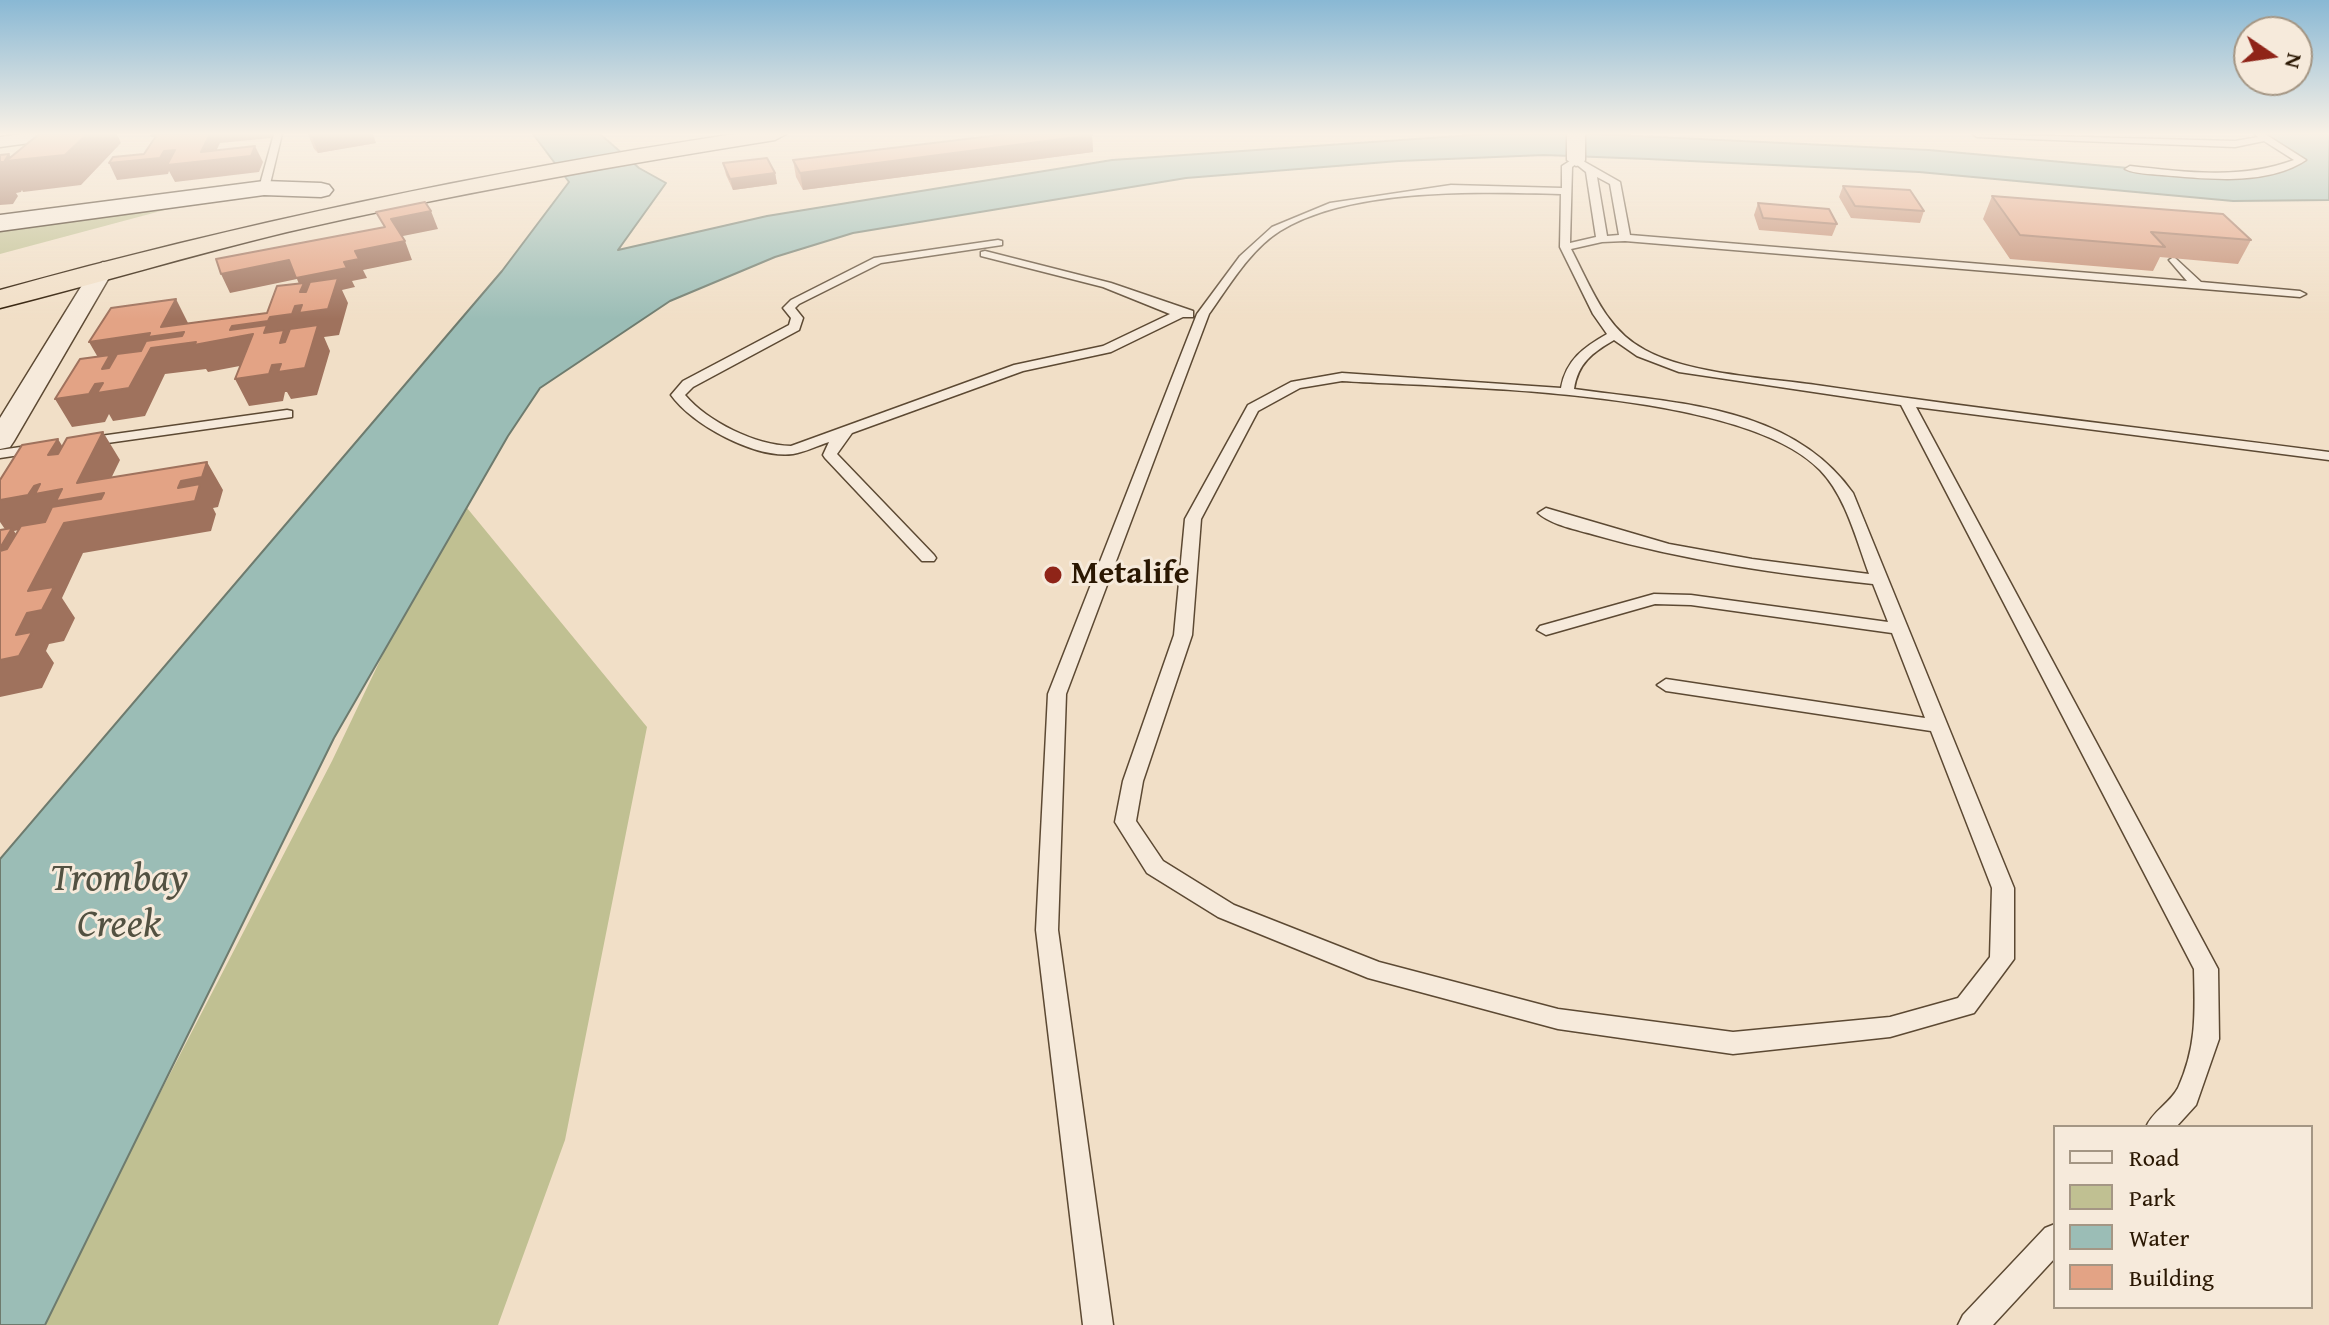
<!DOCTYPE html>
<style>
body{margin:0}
#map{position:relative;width:2329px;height:1325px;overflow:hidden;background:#f1dfc7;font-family:"Gentium Book Plus",serif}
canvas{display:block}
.legend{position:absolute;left:2053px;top:1125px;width:260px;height:184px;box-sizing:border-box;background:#f6eadb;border:2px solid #a49684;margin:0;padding:10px 14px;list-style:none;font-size:24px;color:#2a1702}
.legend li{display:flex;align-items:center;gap:16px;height:40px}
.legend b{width:40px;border:2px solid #a49684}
.north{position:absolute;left:2233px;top:16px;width:80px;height:80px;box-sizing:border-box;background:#f6eadb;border:2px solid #a49684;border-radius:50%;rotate:103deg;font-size:22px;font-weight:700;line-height:32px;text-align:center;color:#2a1702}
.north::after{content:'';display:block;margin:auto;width:28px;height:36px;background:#8f2418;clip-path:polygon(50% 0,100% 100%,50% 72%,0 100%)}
</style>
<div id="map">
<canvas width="2329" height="1325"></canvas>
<ul class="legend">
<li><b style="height:10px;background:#f6eadb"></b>Road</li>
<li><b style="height:22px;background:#c0c092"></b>Park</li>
<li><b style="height:22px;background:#9bbdb6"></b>Water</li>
<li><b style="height:22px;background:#e3a385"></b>Building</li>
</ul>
<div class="north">N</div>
</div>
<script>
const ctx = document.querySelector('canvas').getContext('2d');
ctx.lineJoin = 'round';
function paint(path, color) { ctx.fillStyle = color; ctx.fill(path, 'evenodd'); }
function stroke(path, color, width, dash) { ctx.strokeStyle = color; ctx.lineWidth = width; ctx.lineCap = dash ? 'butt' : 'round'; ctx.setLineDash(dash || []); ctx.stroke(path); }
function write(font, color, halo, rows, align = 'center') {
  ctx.font = font + ' "Gentium Book Plus",serif'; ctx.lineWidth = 6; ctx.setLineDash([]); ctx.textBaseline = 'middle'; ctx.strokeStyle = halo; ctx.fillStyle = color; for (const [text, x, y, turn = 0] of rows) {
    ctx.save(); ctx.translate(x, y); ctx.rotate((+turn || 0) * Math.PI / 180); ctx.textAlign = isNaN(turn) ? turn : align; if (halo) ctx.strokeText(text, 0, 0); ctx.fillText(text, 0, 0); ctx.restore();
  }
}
paint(new Path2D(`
 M202,200L0,254V222Z
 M458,497L647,727L565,1140L498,1325H40L332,761Z`), '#c0c092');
const water = new Path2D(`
 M533,134H600L639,168L666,183L618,250L767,216L1112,160L1487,134H1596L1929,150L2217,176L2279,171L2300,159L2259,134H2329V200L2233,201L1919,172L1648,159L1544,155L1399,161L1186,178L853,233L775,257L670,301L540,388L508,436L334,738L45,1325H0V859L502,271L569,182Z`);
paint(water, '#9bbdb6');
stroke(water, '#6e7b6e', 2);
const lane = new Path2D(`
 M274,134H282L269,188L264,191L259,188Z
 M1973,134L2235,141L2258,137L2255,134H2265L2306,160C2267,186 2207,179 2162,175C2150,174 2135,174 2125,169L2130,166C2185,172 2241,180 2294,160L2264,141L2235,147L1977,137Z
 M1576,157L1620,182L1630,235L2187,281L2169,260L2174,257L2201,282L2300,291L2306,294L2300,297L1625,241L1602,242L1571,249C1591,287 1605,329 1645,350C1691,375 1770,378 1823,386C1991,411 2160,430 2329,452V460L1916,407L2218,969L2219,1039L2196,1105L2176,1127H2146C2153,1111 2170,1103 2178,1088C2197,1046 2195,1013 2194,969L1901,405L1679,372L1637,356L1614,340C1592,353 1578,363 1574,389C1672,403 1790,404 1853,493L2014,888V959L1974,1013L1890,1037L1733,1054L1558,1029L1368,978L1218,917L1147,873L1115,822L1123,781L1174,635L1185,519L1248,405L1291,382L1342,373L1561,388C1566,360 1584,347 1607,334L1593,314L1560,247L1561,194C1480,192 1351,187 1280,231C1250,250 1229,286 1209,314L1066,694L1058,930L1113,1325H1083L1036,930L1048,694L1197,314L1240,256L1272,227L1330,203L1451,185L1562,188V166ZM1576,164L1586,172L1596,237L1570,243L1572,167ZM1597,177L1610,184L1619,235L1607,236ZM1342,381C1455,388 1742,389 1820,470C1846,497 1856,539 1869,574L1752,559L1669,544L1546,508L1538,513C1551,525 1578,530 1595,535C1686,561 1779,574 1873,584L1888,622L1691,595L1654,594L1540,626L1537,630L1546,635L1655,604L1691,605L1892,633L1925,718L1666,679L1657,685L1666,691L1931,731L1992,888L1990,957L1958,998L1890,1017L1733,1032L1558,1009L1379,962L1234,905L1163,861L1136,821L1143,781L1192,635L1201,519L1258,411L1300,388Z
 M998,240L1002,241V245L881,263L799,304L795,308L803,318L799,330L693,387L685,395C708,422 755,445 791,446L1014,365L1103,346L1170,314L1103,287L981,256V252L985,251L1111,283L1193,311V317H1183L1111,352L1023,371L852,433L837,454L934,555L936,558L934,561H922L825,458L823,455L829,442C817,446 805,452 793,454C756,459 692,425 671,395L683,381L789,325L791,318L783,308L791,300L874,258Z
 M287,410L292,411V417L86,446L79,442L86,438Z
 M41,444L46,445V451L0,458V450Z
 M2055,1224V1258L1993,1325H1958L1963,1315L2045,1228Z`);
const street = new Path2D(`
 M21,134H68L59,139L0,147V137Z
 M1567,134H1585V160L1583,164L1576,166L1567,160Z
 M103,262L114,269L14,441L10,447L0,449V418L92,269Z`);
const secondary = new Path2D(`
 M264,181L321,183L329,185L333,190L329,195L321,197L264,195L0,231V215Z`);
const highway = new Path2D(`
 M734,134H786L775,140C611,166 448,195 287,232C191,255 96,284 0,308V290C242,223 486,172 734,134Z`);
stroke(lane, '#5c4933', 3);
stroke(street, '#5c4933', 3);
stroke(secondary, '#2a1702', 3);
stroke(highway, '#2a1702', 3);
paint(lane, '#f6eadb');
paint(street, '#f6eadb');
paint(secondary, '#f6eadb');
paint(highway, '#f1dfc7');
paint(new Path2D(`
 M308,134L376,143L318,153L314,149Z
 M1092,135L1093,152L803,190L796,177L793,160Z
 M723,163L775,173L777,184L733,190L726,175Z
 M1843,186L1924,211L1920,223L1851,218L1839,197Z
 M1992,196L2251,240L2238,264L2160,257L2153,271L2010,259L1983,219Z
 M1758,203L1837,224L1832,236L1759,230L1754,215Z`), '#c38c72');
paint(new Path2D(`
 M87,134H117L121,143L81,185L23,192L22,190L21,192L16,193L18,196L13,204L0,205V162L9,154L13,161Z
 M210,134H273L272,138L220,143L212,160L255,146L263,162L259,172L175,182L169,171L168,174L117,180L109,163L164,151L175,150L201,152Z
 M332,134H373L376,143L318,153L312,137Z
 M1092,135L1093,152L803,190L800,173Z
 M775,173L777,184L733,190L730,179Z
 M431,211L438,229L398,237L391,219Z
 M405,241L412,260L363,270L367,278L352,281L355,287L342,290L348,303L339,335L324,337L330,351L317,395L291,399L287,392H285L283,401L249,406L235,379L272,365L281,346L266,361L208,372L206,369L165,374L145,416L113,421L109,414L105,422L72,427L55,399L102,369L103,366L89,342L161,327L176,299L189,325L230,330L232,326L270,317L300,292L301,289L297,279L230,293L221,274L289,260L344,262L355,251Z
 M103,432L120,460L104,493L178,488L181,481L207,462L223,490L218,507L213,508L216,514L211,531L83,553L62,598L75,618L64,641L49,644L46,651L54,663L42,688L0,697V660L16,635L47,525L14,531L32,558L0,553V548L7,532L0,522V500L34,486L77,483Z
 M58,439L75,467L48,455Z`), '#9f725d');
const building = new Path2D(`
 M39,134H87L65,155L6,161Z
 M153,134H210L201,152L255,146L251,156L167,165L175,150L164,151L160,158L109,163L113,157L144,154L156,136H151Z
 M309,134H332L312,137Z
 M1007,134H1090L1092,135L800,173L793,160Z
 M9,154L4,162H0V155Z
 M767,158L775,173L730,179L723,163Z
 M1843,186L1910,190L1924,211L1855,206Z
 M1992,196L2223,214L2251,240L2151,232L2165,247L2020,235Z
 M425,202L431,211L391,219L405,241L355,251L359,259L344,262L347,268L296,278L289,260L221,274L216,259L385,227L376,212Z
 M1758,203L1829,209L1837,224L1763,218Z
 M338,278L328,309L299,313L302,305L295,306L292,314L270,317L268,321L232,326L230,330L267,325L264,333L284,330L280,343L285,342L290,329L318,325L305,368L278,372L281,364L272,365L269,374L235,379L253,334L194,345L196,342L151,348L129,388L97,393L103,383L95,384L89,394L55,399L80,359L110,355L102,369L109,368L117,354L141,351L146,341L182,336L184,332L148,337L150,333L89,342L111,308L176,299L161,327L267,313L277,286L304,283L300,292H306L310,282Z
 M103,432L77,483L207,462L202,477L181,481L178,488L200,484L195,501L64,523L28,591L54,587L42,610L27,613L16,635L32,632L19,656L0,660V551L7,549L21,526L45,522L52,507L101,499L104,493L56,501L62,489L35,494L40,484L34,486L28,495L0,500V480L22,445L58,439L48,455L58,454L67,438Z
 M12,528L0,548V530Z`);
paint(building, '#e3a385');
stroke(building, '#9f725d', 2);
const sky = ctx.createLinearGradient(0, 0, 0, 319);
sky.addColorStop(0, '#89b8d4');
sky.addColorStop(0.42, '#f9f1e6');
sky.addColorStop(1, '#f9f1e600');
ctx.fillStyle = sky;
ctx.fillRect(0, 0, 2329, 319);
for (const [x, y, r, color] of [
 [1053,575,10,"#8f2418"]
]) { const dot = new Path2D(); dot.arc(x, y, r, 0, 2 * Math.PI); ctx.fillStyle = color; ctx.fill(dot); stroke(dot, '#f6eadb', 3); }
write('bold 32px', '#2a1702', '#f6eadb', [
 ["Metalife",1071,575]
], 'left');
write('italic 40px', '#525141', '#f6eadb', [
 ["Trombay",119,880],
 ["Creek",119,926]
]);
</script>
